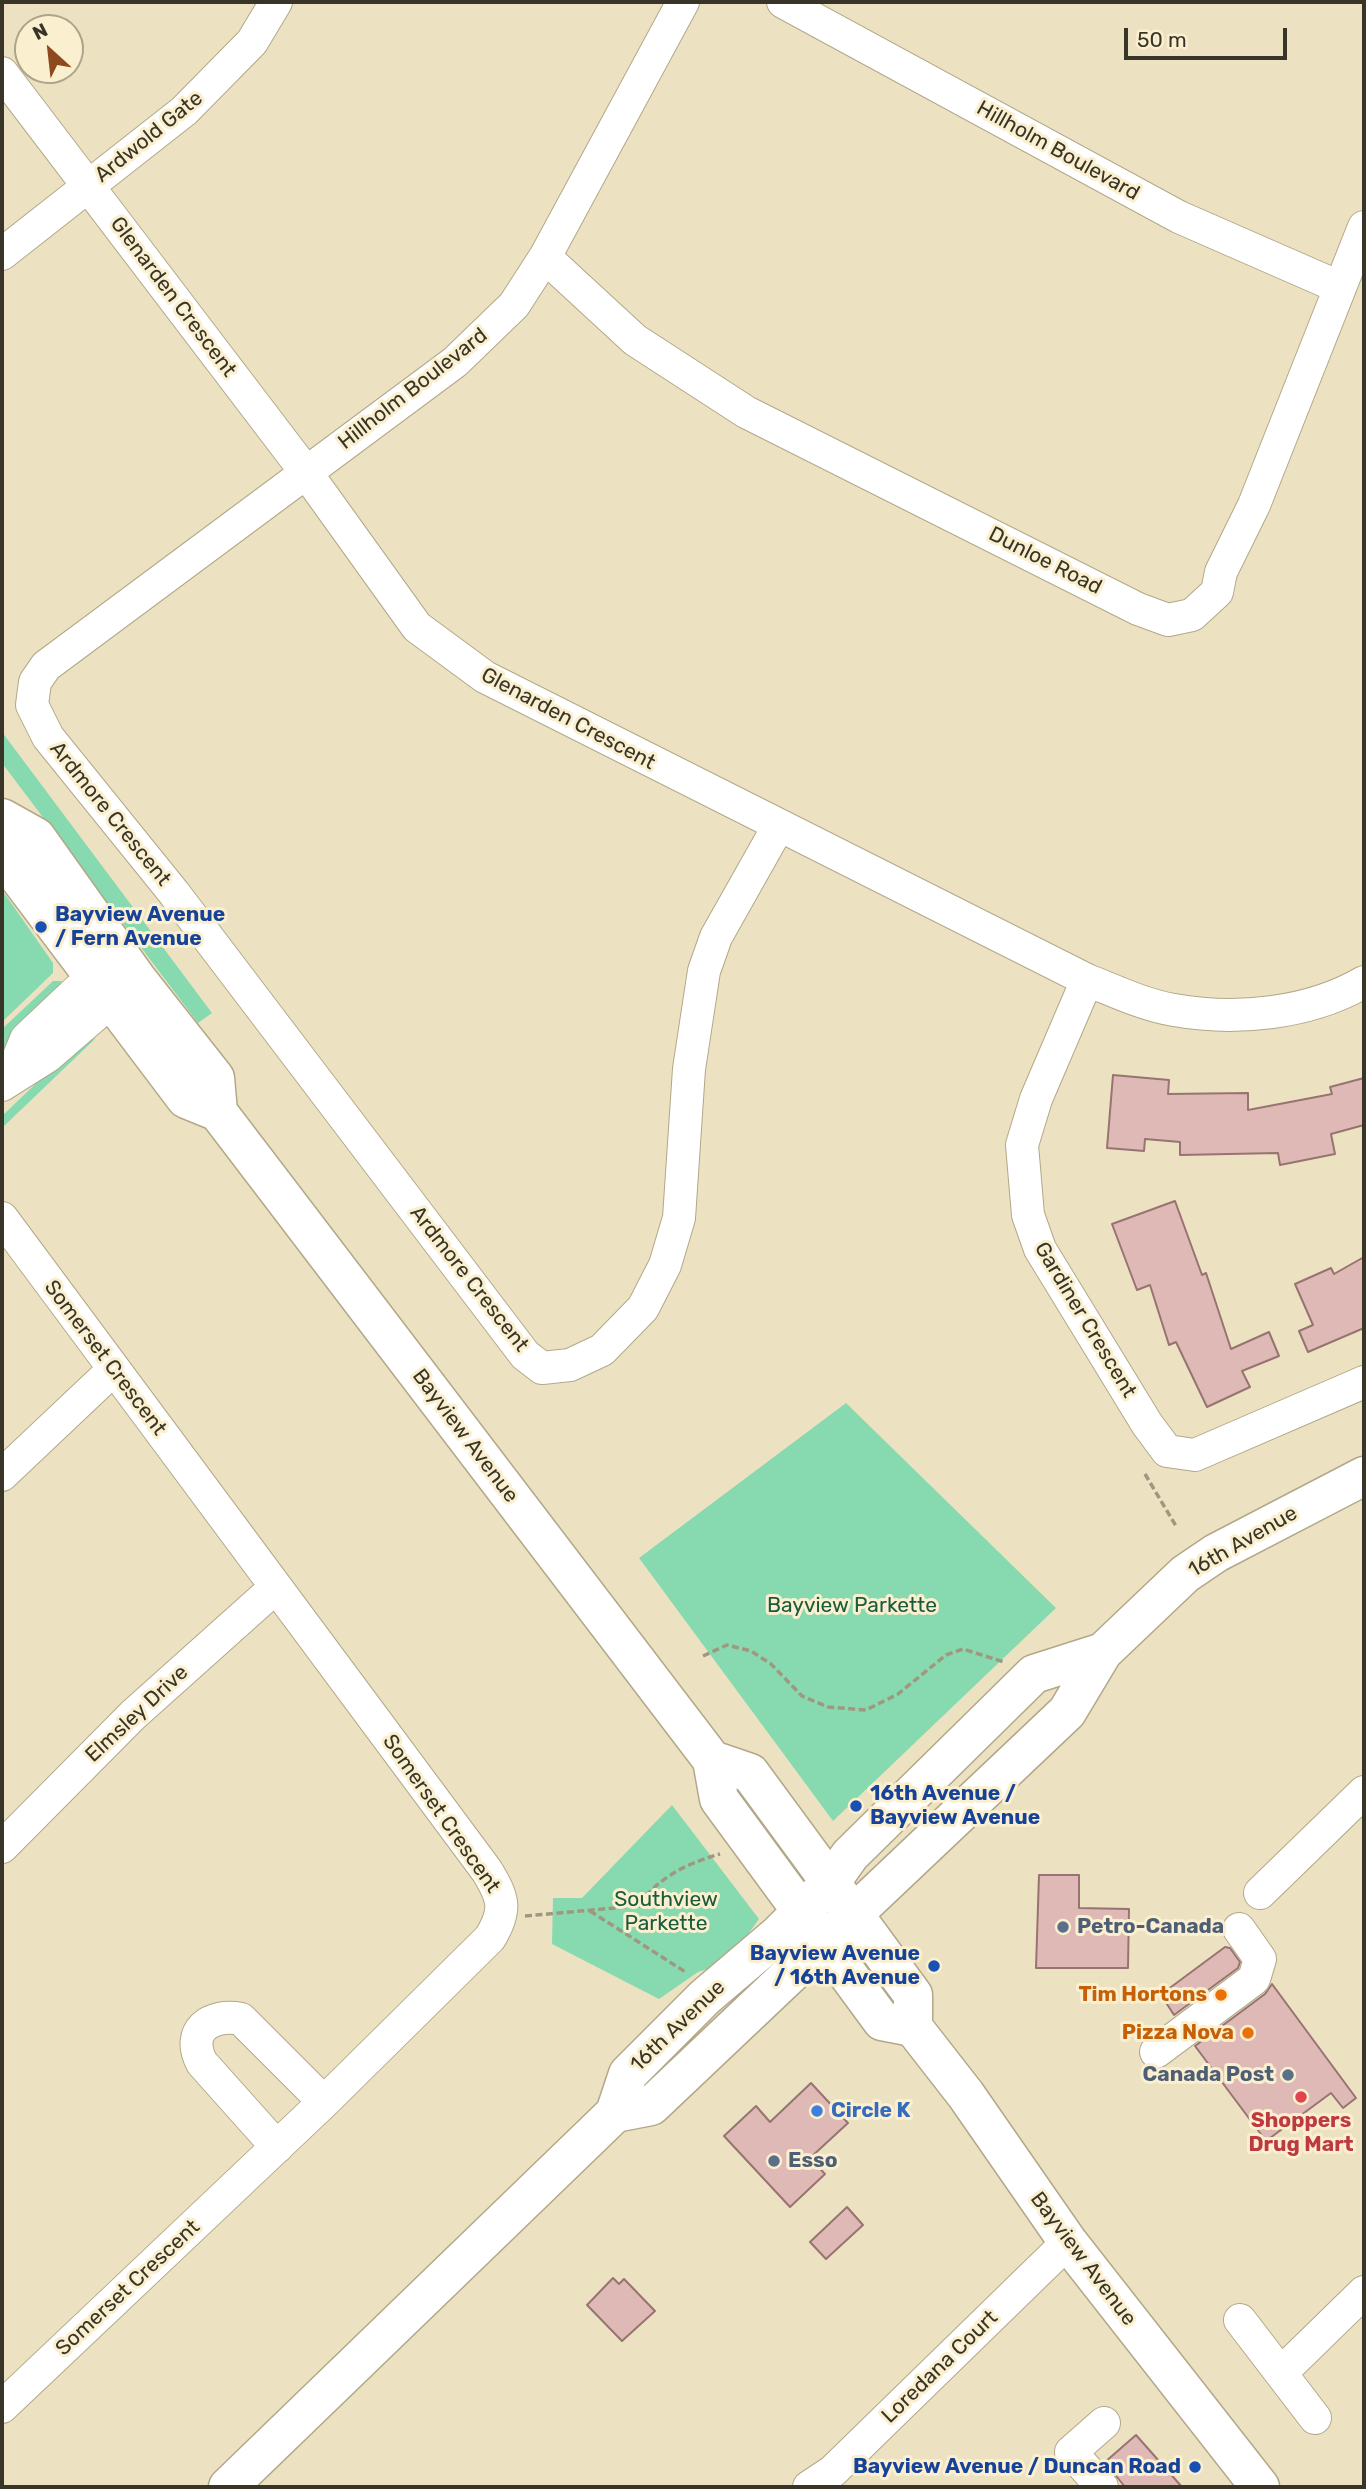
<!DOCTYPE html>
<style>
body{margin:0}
#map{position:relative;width:1366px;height:2489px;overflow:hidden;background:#ece2c2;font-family:Rubik,sans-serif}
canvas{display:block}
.frame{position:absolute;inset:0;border:4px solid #383427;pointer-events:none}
.north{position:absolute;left:14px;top:14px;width:70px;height:70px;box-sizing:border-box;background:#faefce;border:2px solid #aca48b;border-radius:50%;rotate:333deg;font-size:19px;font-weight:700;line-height:28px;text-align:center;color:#383427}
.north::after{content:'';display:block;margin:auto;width:24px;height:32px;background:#8e491f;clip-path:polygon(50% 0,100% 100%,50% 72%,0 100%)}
.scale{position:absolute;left:1124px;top:28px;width:163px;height:32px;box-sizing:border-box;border:4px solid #383427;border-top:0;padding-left:9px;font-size:21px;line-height:24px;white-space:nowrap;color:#383427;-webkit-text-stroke:5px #faefce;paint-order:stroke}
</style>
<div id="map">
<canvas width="1366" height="2489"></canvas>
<div class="frame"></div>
<div class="north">N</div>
<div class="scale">50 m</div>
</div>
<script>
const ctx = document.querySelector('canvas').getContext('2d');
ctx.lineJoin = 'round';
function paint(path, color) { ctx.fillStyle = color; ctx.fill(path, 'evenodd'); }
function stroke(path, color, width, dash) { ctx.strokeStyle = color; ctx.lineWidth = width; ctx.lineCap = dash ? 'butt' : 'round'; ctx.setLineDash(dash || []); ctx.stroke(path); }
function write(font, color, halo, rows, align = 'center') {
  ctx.font = font + ' Rubik,sans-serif'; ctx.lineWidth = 6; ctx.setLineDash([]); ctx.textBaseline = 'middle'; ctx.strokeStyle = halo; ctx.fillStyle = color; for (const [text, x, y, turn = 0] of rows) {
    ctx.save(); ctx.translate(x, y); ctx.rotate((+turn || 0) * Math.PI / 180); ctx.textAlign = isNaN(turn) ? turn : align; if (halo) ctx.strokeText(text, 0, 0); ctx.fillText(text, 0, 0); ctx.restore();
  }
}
paint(new Path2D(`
 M2,732L212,1013L198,1023L2,763Z
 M2,890L53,963V973L2,1022Z
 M53,981H62L47,1006L2,1049V1029Z
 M96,1038L2,1128V1116L70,1051Z
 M846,1403L1056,1608L833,1821L639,1558Z
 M672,1805L759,1919L727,1963L698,1972L659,1999L552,1944L553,1898H582Z`), '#87daaf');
const building = new Path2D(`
 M1113,1075L1169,1080L1168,1094L1248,1093V1110L1332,1094L1330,1087L1364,1078V1125L1331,1134L1335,1154L1280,1165L1278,1153L1180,1155V1142L1145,1139L1144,1151L1107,1148Z
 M1175,1201L1202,1275L1206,1273L1231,1349L1269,1332L1279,1356L1242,1371L1250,1387L1207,1407L1176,1342L1169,1345L1150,1285L1137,1290L1112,1224Z
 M1364,1257V1328L1308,1352L1299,1331L1313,1325L1295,1284L1331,1268L1334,1274Z
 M1039,1875H1079V1908L1129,1909L1128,1968H1036Z
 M1225,1947L1230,1948L1240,1962L1238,1968L1174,2015L1165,2001L1167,1990Z
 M1272,1984L1356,2098L1343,2108L1331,2093L1266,2141L1195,2046L1265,1994Z
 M811,2083L848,2123L810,2158L825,2174L790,2207L724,2136L756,2106L770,2122Z
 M847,2207L863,2225L826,2259L810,2242Z
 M613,2278L619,2284L624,2279L655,2311L622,2341L587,2305Z
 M1136,2435L1182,2487H1125L1105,2462Z`);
paint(building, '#dfb9b5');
stroke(building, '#977471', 2);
const minor = new Path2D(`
 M683,2L545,257L514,305L455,362L46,666L35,682L32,705L48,737L174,893L525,1355L542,1368L570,1365L602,1350L643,1308L665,1265L679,1218L689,1069L704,971L716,937L778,827
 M783,2L1179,217L1339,287
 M2,73L305,471L417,627L485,677L1087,980C1115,991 1144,1005 1174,1010C1236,1021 1309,1014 1364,982
 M2,254L184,111L252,42L276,2
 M545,257L635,340L746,412L1138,609L1168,620L1192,615L1217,592L1221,572L1254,505L1364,227
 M1087,980L1036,1099L1022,1145L1028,1215L1040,1249L1147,1424L1167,1451L1195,1455L1364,1382
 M10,1078L26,1039L78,990L112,964
 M2,1085L48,1056L130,985
 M2,1218L487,1871C504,1899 507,1910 490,1938L324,2102L2,2407
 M2,1475L113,1370
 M2,1847L133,1715L276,1587
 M1260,1893L1364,1792
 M1156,2052L1254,1979L1260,1959L1239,1929
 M277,2147L202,2063C185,2031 210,2013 241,2019L324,2102
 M1240,2320L1315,2418
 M1281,2373L1364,2292
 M809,2487L833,2471L1068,2242
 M1102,2487L1071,2452L1104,2423`);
const major = new Path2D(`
 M2,818L36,837L137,979L215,1078L218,1112
 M2,835L5,859L186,1099L218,1112L712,1760L719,1799L882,2021L913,2027
 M712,1760L750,1773L913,1995V2027L966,2095L1068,2242L1260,2487
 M615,2113L651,2106L1067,1712L1103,1652L1185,1574L1216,1553L1364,1476
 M228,2487L615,2113L628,2074L705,1997L779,1934L831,1882L850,1855L1034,1674L1103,1652`);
stroke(minor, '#b2a889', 34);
stroke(major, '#b2a889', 41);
stroke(new Path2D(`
 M1145,1474L1176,1526
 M703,1656L727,1645L751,1651L771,1664L802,1696L828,1707L866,1710L898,1694L946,1655L963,1649L1004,1662
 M637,1906L687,1902
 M590,1911L687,1973
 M525,1916L637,1906C660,1877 685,1864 720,1854`), '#9f9880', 3.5, [7, 3.5]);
stroke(minor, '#fff', 32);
stroke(major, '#fff', 38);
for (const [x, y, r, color] of [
 [41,927,7,"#1a4fb4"],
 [856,1806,7,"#1a4fb4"],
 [1063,1927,7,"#5c6f8a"],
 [934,1966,7,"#1a4fb4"],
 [1221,1995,7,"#e8710a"],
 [1248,2033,7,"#e8710a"],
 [1288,2075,7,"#5c6f8a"],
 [1301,2097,7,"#e0444e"],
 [817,2111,7,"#3f7fe0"],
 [774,2161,7,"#5c6f8a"],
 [1195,2467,7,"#1a4fb4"]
]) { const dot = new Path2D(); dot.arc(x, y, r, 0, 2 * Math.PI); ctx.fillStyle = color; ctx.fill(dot); stroke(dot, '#faefce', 2.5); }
write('21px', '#383427', '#faefce', [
 ["Ardwold Gate",149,137,-39],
 ["Hillholm Boulevard",1058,151,29],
 ["Glenarden Crescent",173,297,53],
 ["Hillholm Boulevard",413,389,-38],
 ["Dunloe Road",1045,561,27],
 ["Glenarden Crescent",568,719,28],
 ["Ardmore Crescent",110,814,51],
 ["Ardmore Crescent",469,1279,52],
 ["Gardiner Crescent",1085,1320,59],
 ["Somerset Crescent",105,1358,53],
 ["Bayview Avenue",465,1436,53],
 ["16th Avenue",1243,1542,-30],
 ["Elmsley Drive",137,1714,-43],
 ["Somerset Crescent",441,1814,55],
 ["16th Avenue",678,2026,-44],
 ["Bayview Avenue",1083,2259,53],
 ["Somerset Crescent",128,2288,-43],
 ["Loredana Court",940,2367,-44]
]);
write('bold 21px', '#164399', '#faefce', [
 ["Bayview Avenue",55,915],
 ["/ Fern Avenue",55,939],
 ["16th Avenue /",870,1794],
 ["Bayview Avenue",870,1818],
 ["Bayview Avenue",920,1954,"right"],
 ["/ 16th Avenue",920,1978,"right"],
 ["Bayview Avenue / Duncan Road",1181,2467,"right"]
], 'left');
write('21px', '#1a5b3e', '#faefce', [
 ["Bayview Parkette",852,1606],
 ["Southview",666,1900],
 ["Parkette",666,1924]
]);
write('bold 21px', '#4e5e75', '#faefce', [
 ["Petro-Canada",1077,1927],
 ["Canada Post",1274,2075,"right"],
 ["Esso",788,2161]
], 'left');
write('bold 21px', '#c56008', '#faefce', [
 ["Tim Hortons",1207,1995],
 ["Pizza Nova",1234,2033]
], 'right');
write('bold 21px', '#366cbe', '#faefce', [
 ["Circle K",831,2111]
], 'left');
write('bold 21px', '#be3a42', '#faefce', [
 ["Shoppers",1301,2121],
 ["Drug Mart",1301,2145]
]);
</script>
